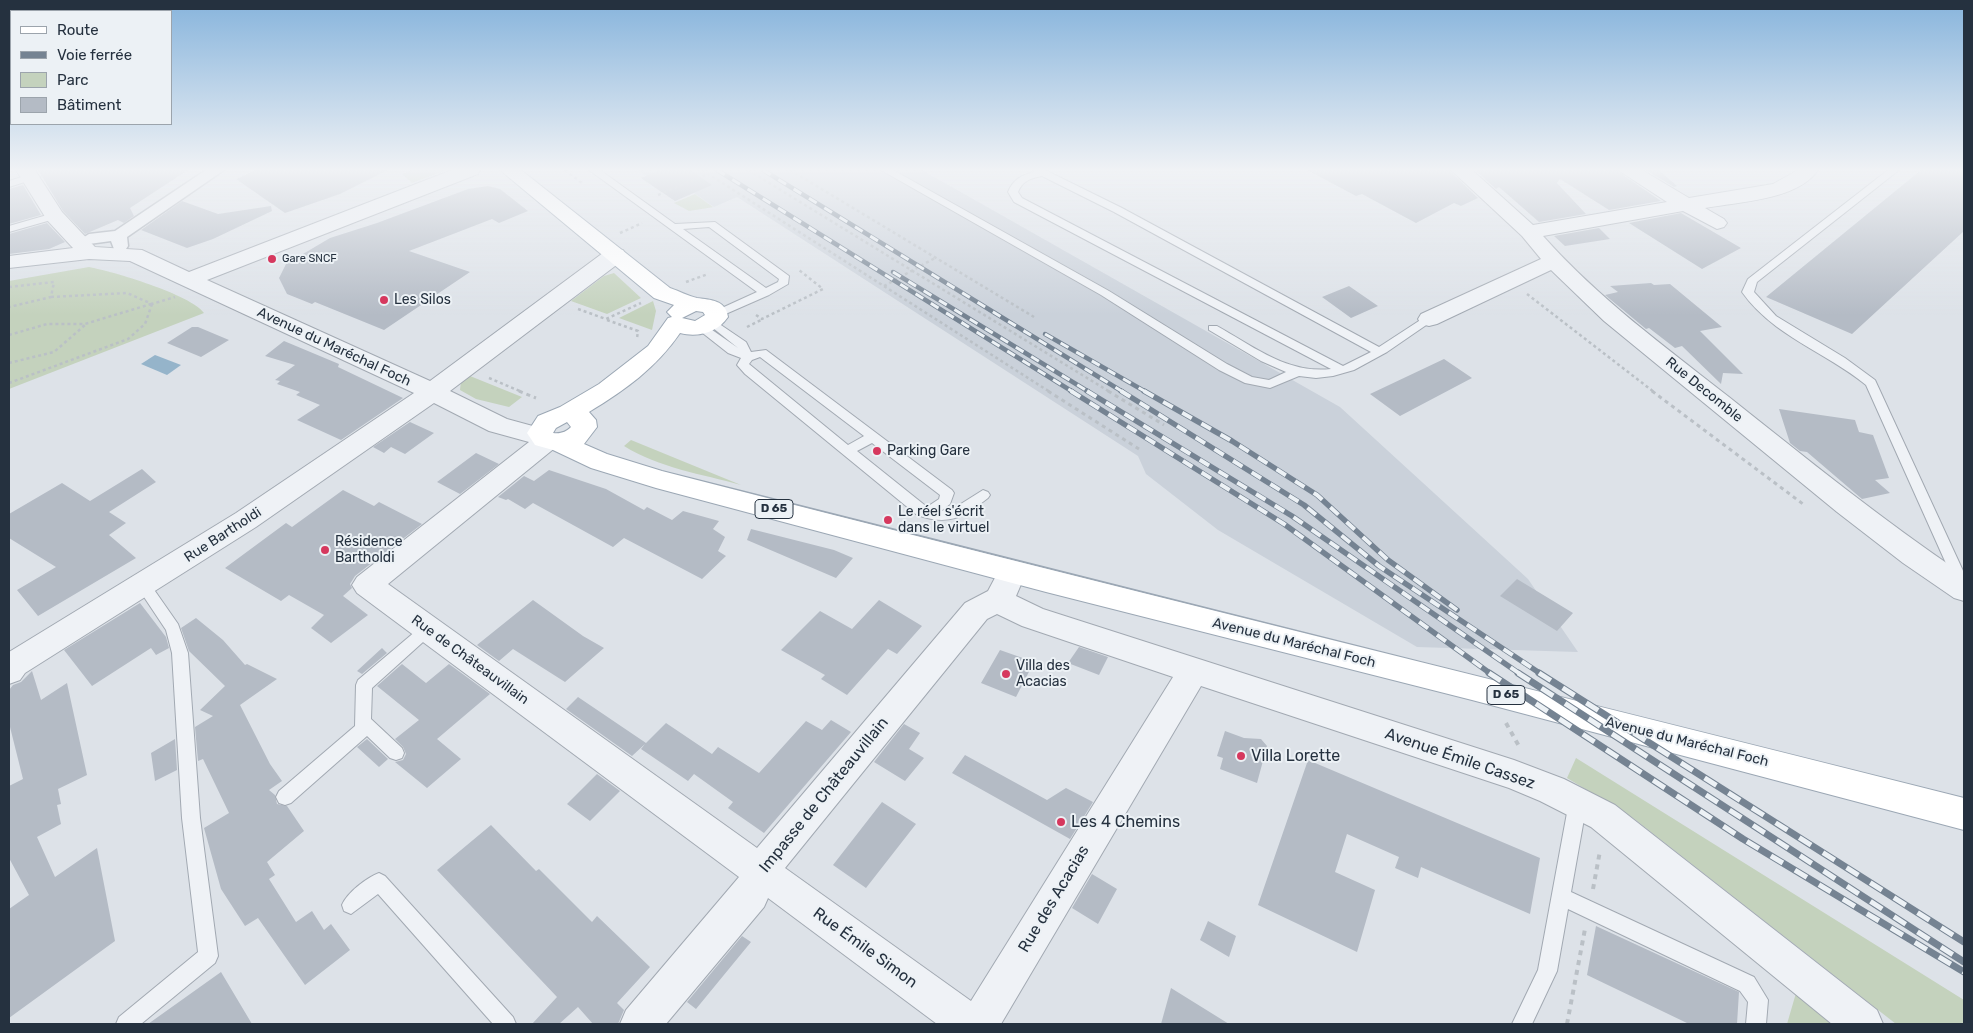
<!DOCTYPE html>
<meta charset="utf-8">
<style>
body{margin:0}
#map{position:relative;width:1973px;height:1033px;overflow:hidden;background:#dde2e8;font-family:Rubik,sans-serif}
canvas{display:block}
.frame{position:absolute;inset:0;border:10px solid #25313f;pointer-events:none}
.legend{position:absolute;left:10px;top:10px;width:162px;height:115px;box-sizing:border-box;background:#ecf1f5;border:1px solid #9ca4ac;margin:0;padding:6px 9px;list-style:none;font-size:15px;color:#25313f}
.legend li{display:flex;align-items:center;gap:10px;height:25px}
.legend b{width:25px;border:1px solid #9ca4ac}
</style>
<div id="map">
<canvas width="1973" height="1033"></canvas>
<div class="frame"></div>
<ul class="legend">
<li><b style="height:6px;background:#fff"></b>Route</li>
<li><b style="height:6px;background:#758392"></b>Voie ferrée</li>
<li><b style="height:14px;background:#c4d2bd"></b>Parc</li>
<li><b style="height:14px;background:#b4bbc5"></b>Bâtiment</li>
</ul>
</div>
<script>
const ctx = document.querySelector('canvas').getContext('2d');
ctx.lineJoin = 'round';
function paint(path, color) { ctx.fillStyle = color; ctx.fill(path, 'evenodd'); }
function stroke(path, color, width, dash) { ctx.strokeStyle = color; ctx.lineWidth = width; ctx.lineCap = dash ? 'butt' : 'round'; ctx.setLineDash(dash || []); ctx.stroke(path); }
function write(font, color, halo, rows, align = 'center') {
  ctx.font = font + ' Rubik,sans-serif'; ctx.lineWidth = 4; ctx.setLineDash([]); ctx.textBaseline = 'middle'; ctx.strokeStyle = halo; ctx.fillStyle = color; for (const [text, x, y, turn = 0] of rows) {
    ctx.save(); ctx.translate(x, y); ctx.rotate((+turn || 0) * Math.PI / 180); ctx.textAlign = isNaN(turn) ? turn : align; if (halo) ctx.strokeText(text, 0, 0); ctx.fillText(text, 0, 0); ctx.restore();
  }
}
paint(new Path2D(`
 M639,170H922L1340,407L1528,579L1578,652L1417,647L1218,530L1146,474L1138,456L737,197L714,207L694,193L675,201L668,196L698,176L661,192L641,178L646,176Z`), '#cad1da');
paint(new Path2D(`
 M412,170H447L412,183L402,174Z
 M695,194L713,207H714L689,211L674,203Z
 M89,267C112,271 192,295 204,313L9,389V281Z
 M614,273L641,298L607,314L571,301L604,276Z
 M653,301L656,311L652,330L619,318Z
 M470,376L522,397L509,407L476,399L460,390L461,381Z
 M631,440L741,485C702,474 659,468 624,446Z
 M1576,758L1964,1000V1024H1896L1633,818L1567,778Z
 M1796,993L1834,1024H1787Z`), '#c4d2bd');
paint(new Path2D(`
 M155,355L181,365L167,375L141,364Z`), '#95b4ca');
paint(new Path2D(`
 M38,170H188L130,208L134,216L124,223L118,220L85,234L63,211Z
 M256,170H388L340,194L285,213L236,179Z
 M660,170H690L712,185L675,201L641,178Z
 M1307,170H1449L1478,198L1461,206L1454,203L1416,223L1362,194L1356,196Z
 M1475,170H1616L1661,201L1609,210L1560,179L1557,183L1586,214L1539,222L1499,187L1496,189Z
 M1646,170H1659L1677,186L1674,187Z
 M1921,170H1964V231L1852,334L1766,297Z
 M23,185L41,215L9,224V189Z
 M488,186L500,189L528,211L499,223L492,219L409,251L470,272L384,330L315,302L312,304L287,294L279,278L286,264L330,238L377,223L468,189Z
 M182,201L218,214L271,206L272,211L213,239L187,248L141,230Z
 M1681,213L1741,248L1702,269L1629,223Z
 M47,223L65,242L49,249L9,254V234Z
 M1599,228L1610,239L1565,246L1554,236Z
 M1651,283L1654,285L1670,284L1722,327L1700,331L1743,374L1723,373L1721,384L1682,346L1675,348L1649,328L1646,329L1605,295L1618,292L1610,286Z
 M1349,286L1378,306L1351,318L1322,297Z
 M192,327H198L229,340L201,357L167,343Z
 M284,341L339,364L338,367L403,398L341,440L297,420L320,405L296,395L300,392L277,384L280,381L275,380L295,365L265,356Z
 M1444,359L1472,378L1400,416L1370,394Z
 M1779,409L1855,420L1859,432L1873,435L1889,478L1875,480L1890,493L1862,499L1807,452L1800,451L1790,443Z
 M410,422L434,433L405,454L391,447L384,453L373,447Z
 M476,453L499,464L460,494L437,482Z
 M142,469L156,482L109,512L126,523L109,535L136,558L38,616L17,590L56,567L9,538V514L62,483L90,501Z
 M549,470L606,489L644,510L647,507L672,520L683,511L719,521L713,529L725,537L718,551L726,556L702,579L624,538L613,547L533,503L525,509L508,499L506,500L498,497L524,476L534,481Z
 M343,490L374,506L379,502L422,524L355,576L350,584L352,588L343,596L368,615L331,643L311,628L324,615L289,595L281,601L225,568L286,523L292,527Z
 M751,529L834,550L853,558L836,578L747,540Z
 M1517,579L1573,613L1557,631L1500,596Z
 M533,600L583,636L604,648L565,682L513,649L499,661L477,645Z
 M879,600L922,626L897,654L888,649L847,695L821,679L825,675L781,650L820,611L852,629Z
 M140,603L166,637L169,648L156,655L151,648L92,686L64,650Z
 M196,618L223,640L245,665L247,664L277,679L240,705L270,764L282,781L269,790L275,795L277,804L287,806L304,831L267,862L275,875L269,879L296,922L312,911L324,930L331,924L350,950L305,985L258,918L245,926L221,889L204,828L229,813L203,759L198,761L195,727L213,716L200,710L225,686L189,651L181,628Z
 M1079,647L1108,657L1099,675L1068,663Z
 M382,648L387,653L362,674L357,671Z
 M1000,650L1034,662L1016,697L981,683Z
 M402,664L426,683L449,664L490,694L437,739L461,759L427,788L395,762L403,760L406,754L403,747L395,739L419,720L377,686Z
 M32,671L41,700L67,683L87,775L58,789L61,804L57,805L61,824L37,837L55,877L97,848L115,941L9,1018V909L29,895L9,858V786L23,779L9,723V690L13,685L21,682Z
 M578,697L646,743L666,723L712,754L718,747L759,773L806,721L822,730L831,720L851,732L764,833L728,808L733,802L694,774L688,781L641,749L645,744L632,756L566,709Z
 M904,724L920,733L909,749L924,758L905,781L874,762Z
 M1225,731L1244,738L1261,739L1267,746L1257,783L1220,769L1223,758L1217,756Z
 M175,739L177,770L155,781L151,753Z
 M367,739L388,759L379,767L357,747Z
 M965,755L1047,800L1066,788L1093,802L1070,839L952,773Z
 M1308,760L1540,858L1530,914L1421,867L1418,878L1395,868L1399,857L1347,834L1335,872L1375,890L1357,952L1258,905Z
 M597,774L620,791L590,821L567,804Z
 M882,802L916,824L866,888L833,865Z
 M491,825L536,871L539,869L592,922L597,916L650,967L617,1003L624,1010L618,1024H593L578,1007L559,1024H532L557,997L437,870Z
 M1092,874L1117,889L1098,924L1072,908Z
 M1208,921L1236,936L1229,957L1200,940Z
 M1596,926L1739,992L1737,1024H1689L1587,975Z
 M742,936L751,942L696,1009L687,1002Z
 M221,972L252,1024H148Z
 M1171,988L1229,1024H1161Z`), '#b4bbc5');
const service = new Path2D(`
 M589,170H600L675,224L715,222L789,276L788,284L769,295L721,316H713V312L757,292ZM709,227L779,279L778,282L766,288L683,229Z
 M881,170H893L1109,291L1227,364L1252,377L1269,380L1286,372L1261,361L1209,330V326H1217C1253,346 1287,374 1331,369L1014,202L1008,192C1013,180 1021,175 1034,172L1033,170H1045L1122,208L1379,347L1425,317L1429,316L1435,319L1387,352L1354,370L1333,376L1316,378L1299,376L1270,388L1245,383L1219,370L1101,295ZM1042,176L1114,212L1371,352L1343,366L1022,198L1018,192C1022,181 1031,178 1042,176Z
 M1888,170H1899L1757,282L1754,292L1776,316L1845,358L1875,380L1964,573V594L1959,592L1957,588L1866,385C1826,352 1773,336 1742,292L1748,279Z
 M28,175L33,178L31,180L9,187V181Z
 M54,213L59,216L58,218L9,232V226Z
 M712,319L746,342L751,352L766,350L952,490L954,493L950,504L941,511L956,507L983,490L988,492L990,495L988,498C962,518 949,526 917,515L745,374L737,365L741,358L728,353L695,327L701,323L705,325L738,348L708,324V320ZM760,357L864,436L848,445L749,364L752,360ZM872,443L940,495L939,499L927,507L857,451Z
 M143,579L148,581L178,624L188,653L200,818L218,956L215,963L141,1024H116L119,1017L198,952L182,818L172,653L166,630L136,585L138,581Z
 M428,623L433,625L436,629L433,633L372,688L371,719L402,748L404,753L402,758L396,760L390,758L367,736L291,803L285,805L279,803L276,797L279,791L355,726L356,685L358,680L423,625Z
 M1578,794L1584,796L1587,802L1571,892L1754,977L1768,1000L1766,1024H1746L1748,1002L1740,991L1568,909L1557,971L1532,1024H1512L1538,970L1569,802L1572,796Z
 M379,873L385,876L513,1017L516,1024H493L378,894L351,914L344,911L342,905C347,893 366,878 379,873Z`);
const pedestrian = new Path2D(`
 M206,170H224L127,237L128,246L126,249H114L111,241L89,244L81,239L89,234L115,231Z`);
const minor = new Path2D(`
 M16,170H35L62,212L95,247L142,250L189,272L452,170H480L478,174L207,280L430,381L607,250L615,249L623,250L626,255L623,260L450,391L507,419L551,431L560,441L556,447L388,584L757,848L965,603L988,591L997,574L1007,571L1017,574L1022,582L1016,596L1043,609L1514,760L1564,779L1615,805L1877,1010L1883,1024H1832L1591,827L1540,801L1509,788L1201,686L1001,1024H937L768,898L764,907L666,1024H620L626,1010L739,877L357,593L352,585L357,577L529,442L489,431L434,403L256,527L25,673L20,680L9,684V652L236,513L414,393L130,261L89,259L9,268V256L73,248L47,220ZM997,614L1022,626L1173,677L971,1001L785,868L987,619Z
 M1451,170H1472L1533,225L1667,202L1618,170H1642L1689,198L1773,184L1798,170H1818C1798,200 1738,202 1705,208L1724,219L1727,223L1724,227L1717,229L1683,211L1543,236C1598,298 1664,346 1729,397C1806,458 1882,520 1964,575V601L1954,598L1903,563L1837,512L1604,321L1551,270L1437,324L1429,326L1421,324L1418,319L1421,314L1541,259L1522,236Z`);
const primary = new Path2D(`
 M500,170H521L670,288C679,291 688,296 697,298C711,300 726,300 728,317C718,332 698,338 680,333C656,368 625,390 589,412L596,420L597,427L584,444L607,454L662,471C1096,583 1530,688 1964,798V830L1472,700L1046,592L656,488L591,468L553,450L535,445L527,433L538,416L560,407L599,384L648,346L668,318L672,317L667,312L674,305L654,298ZM696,311L703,312L705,315L695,321L682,318ZM567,422L571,427C566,432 561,434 553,433L556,428Z`);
stroke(service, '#a2a9b2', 2);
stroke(pedestrian, '#a2a9b2', 3);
stroke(minor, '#a2a9b2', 2);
stroke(primary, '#9ba7b4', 2);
stroke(new Path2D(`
 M565,170L582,183
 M702,170L1050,392
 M748,170L1110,392
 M790,170L1034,317
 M658,195L708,174
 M620,233L642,223
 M686,282L708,274
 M884,286L935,258
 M9,287L54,282L51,297L9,307
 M1527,294L1654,392
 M51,297L127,293L152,304L175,297
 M578,309L606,319L641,303
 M756,315L762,319L823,289L799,270
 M607,320L638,331L637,338
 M747,327L761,320
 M9,335L47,324H85L151,304
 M9,363L54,352L85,325
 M489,378L522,392
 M9,383L128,339L145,324L152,304`), '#bac0c6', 2.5, [3, 3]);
stroke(new Path2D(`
 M519,391L536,398
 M1048,391L1139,449
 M1108,391L1164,425
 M1652,391L1803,504`), '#bac0c6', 3, [4, 4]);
stroke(new Path2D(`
 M1506,723L1520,748
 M1593,889L1600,851
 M1567,1024L1585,929`), '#bac0c6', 4, [5, 5]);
paint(service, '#eff2f6');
paint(pedestrian, '#eff2f6');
paint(minor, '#eff2f6');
paint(primary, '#fff');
const railFar2 = new Path2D(`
 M717,170L1073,392
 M763,170L1123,392
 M893,272L1089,392
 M1045,334L1146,392`);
const railFar1 = new Path2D(`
 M1071,391L1284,524L1491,674
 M1087,391L1292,516L1520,674
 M1121,391L1304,505L1379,566L1541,674
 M1144,391L1232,441L1317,495L1388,560L1457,610`);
const rail = new Path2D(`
 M1489,673L1743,839L1964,972
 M1518,673L1964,962
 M1539,673L1964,942`);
stroke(railFar2, '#758392', 4.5);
stroke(railFar1, '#758392', 5.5);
stroke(rail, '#758392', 7);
stroke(railFar2, '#ecf1f5', 3, [9]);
stroke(railFar1, '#ecf1f5', 4, [11]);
stroke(rail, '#ecf1f5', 5, [14]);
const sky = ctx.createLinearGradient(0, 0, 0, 315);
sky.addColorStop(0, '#87b4dc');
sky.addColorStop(0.54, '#f0f2f5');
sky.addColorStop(1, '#f0f2f500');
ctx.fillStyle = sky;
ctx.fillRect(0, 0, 1973, 315);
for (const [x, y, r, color] of [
 [272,259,5,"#d6385e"],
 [384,300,5,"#d6385e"],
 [877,451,5,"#d6385e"],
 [888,520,5,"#d6385e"],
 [325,550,5,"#d6385e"],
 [1006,674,5,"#d6385e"],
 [1241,756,5,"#d6385e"],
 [1061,822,5,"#d6385e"]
]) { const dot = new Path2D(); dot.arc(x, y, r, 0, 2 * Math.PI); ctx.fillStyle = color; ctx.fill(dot); stroke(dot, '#ecf1f5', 2); }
write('11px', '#25313f', '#ecf1f5', [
 ["Gare SNCF",282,259]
], 'left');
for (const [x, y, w] of [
 [774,509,38],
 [1506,695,38]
]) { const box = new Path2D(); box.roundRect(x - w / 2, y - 9.5, w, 19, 4); ctx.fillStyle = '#ecf1f5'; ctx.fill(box); stroke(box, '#25313f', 1); }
write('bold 12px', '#25313f', null, [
 ["D 65",774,509],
 ["D 65",1506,695]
]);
write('14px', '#25313f', '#ecf1f5', [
 ["Les Silos",394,300],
 ["Parking Gare",887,451],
 ["Le réel s'écrit",898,512],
 ["dans le virtuel",898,528],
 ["Résidence",335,542],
 ["Bartholdi",335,558],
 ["Villa des",1016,666],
 ["Acacias",1016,682]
], 'left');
write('14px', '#25313f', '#ecf1f5', [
 ["Avenue du Maréchal Foch",334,347,25],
 ["Rue Decomble",1704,390,39],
 ["Rue Bartholdi",223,535,-33],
 ["Avenue du Maréchal Foch",1294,643,14],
 ["Rue de Châteauvillain",470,660,36],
 ["Avenue du Maréchal Foch",1687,742,14]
]);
write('16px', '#25313f', '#ecf1f5', [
 ["Villa Lorette",1251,756],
 ["Les 4 Chemins",1071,822]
], 'left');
write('16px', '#25313f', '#ecf1f5', [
 ["Avenue Émile Cassez",1460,759,19],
 ["Impasse de Châteauvillain",824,795,-51],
 ["Rue des Acacias",1054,899,-59],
 ["Rue Émile Simon",865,948,36]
]);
</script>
